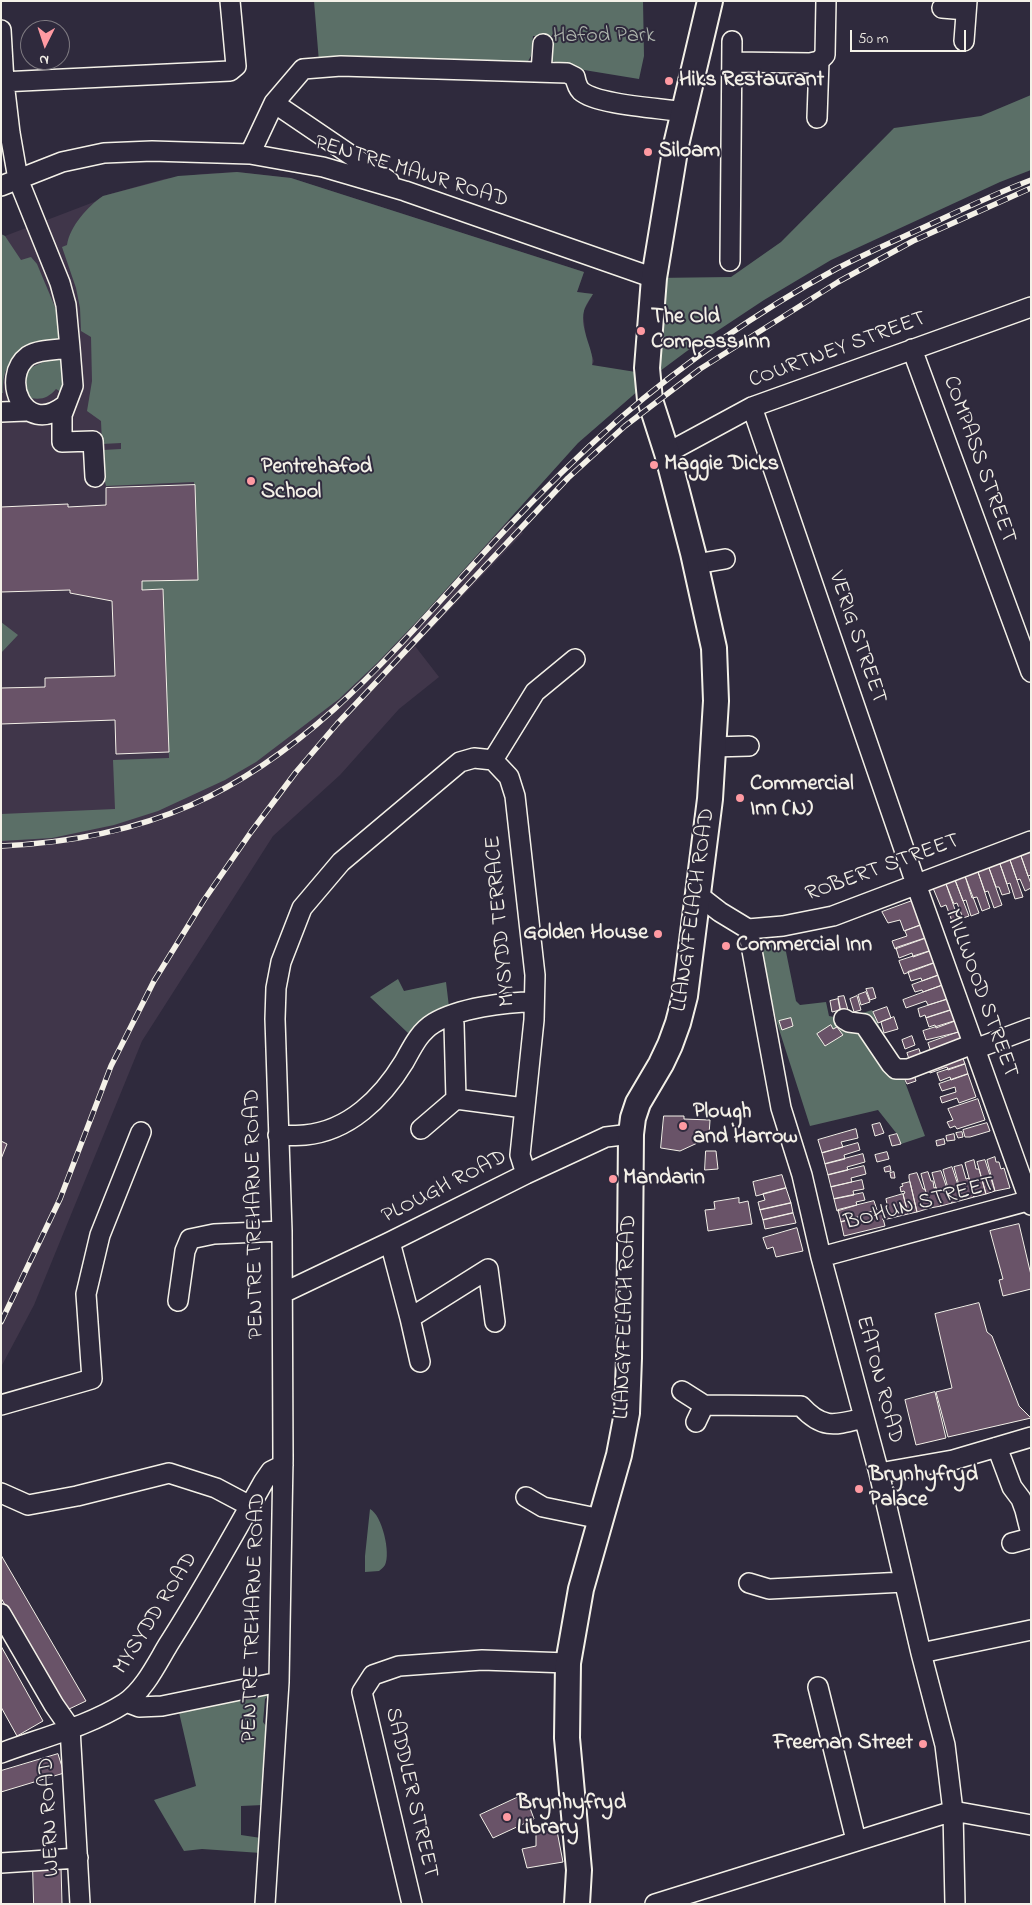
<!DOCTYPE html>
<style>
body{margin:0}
#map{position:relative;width:1032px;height:1905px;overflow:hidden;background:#2f2a3d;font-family:"Indie Flower",sans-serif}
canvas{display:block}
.frame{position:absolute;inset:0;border:2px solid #f4f1e8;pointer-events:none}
.north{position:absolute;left:20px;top:20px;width:50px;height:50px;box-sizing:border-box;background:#2f2a3d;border:1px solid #7e7a81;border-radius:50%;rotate:184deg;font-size:14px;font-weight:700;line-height:20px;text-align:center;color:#f4f1e8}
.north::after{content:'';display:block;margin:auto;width:18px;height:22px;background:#ff9aa2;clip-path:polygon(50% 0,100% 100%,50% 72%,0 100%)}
.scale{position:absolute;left:850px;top:30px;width:116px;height:22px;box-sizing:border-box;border:2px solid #f4f1e8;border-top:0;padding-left:6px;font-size:15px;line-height:18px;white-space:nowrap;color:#f4f1e8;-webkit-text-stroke:4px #2f2a3d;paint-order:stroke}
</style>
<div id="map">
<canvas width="1032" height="1905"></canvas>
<div class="frame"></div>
<div class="north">N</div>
<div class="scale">50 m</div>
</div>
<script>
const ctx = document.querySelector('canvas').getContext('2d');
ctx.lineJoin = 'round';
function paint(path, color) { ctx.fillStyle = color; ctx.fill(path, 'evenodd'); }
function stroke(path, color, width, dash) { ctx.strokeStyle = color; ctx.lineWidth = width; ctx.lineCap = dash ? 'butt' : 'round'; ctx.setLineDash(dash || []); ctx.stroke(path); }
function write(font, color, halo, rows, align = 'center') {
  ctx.font = font + ' "Indie Flower",sans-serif'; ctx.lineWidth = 4; ctx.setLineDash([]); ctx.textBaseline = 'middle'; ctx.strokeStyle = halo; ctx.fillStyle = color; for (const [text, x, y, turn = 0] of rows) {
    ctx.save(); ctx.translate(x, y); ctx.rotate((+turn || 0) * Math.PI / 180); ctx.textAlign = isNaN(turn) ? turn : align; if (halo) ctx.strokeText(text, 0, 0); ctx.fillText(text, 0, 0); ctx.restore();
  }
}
paint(new Path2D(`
 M237,172L291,178L584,272L577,292L593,294L583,312L586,338L594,361L581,395L422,616L508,520L523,533L415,646L439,677L399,709L340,775L273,836L142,1041L34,1305L1,1367V234L5,236L94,202L103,196L164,179L202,174Z`), '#40364a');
paint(new Path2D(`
 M314,1H643L644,56L639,79L578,69L552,61V36H533L531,56L527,63L319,62Z
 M1031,95V170L1000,182L831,260L764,300L687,351L648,380L654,278L731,277L781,242L894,128L981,116Z
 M237,172L291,178L584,272L577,292L593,294C590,299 585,306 584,311C579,329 596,354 592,365L642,373L639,390L578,443L422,616L377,663L339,699L256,762L225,780L158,811L114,825L52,838L1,841V814L115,809L113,760L169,758L163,589L142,590V581L198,579L194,482L106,486L104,478L103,450L121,449V443L102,444L101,421L87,411L92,381L91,337L81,331L80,308L76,288L62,247L67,245C70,226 88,206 103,196L178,176Z
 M1,234L5,236L21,260L31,257L37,264L58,314L59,346C26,353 2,352 3,393H1Z
 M55,357L61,359C64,370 65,381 61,392L56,389C48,398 42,400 30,398L17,382L23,371Z
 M1,622L18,635L1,653Z
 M774,940L784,942L796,1001L800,1005L826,1002L829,1016C843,1020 859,1014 872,1010L884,1037L895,1055L925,1136L901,1144L897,1134L878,1110L810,1126L777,1023L761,954L764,944Z
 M398,979L404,991L446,982L449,1007L418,1024L408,1033L370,997Z
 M370,1509C382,1515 391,1553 385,1565C383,1568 381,1569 379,1571L365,1572V1556Z
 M273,1691L265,1699L263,1722L269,1730L263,1805L241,1806V1835L261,1838V1853L202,1849L184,1851L154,1800L196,1786L178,1708Z`), '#5b6f67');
const building = new Path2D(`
 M195,485L198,580L142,581V590L163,589L169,752L116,754L115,720L1,724V688L45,687V678L115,676L112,601L70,593V590L1,592V507L68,504V507L106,505V488Z
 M1031,852V875L1028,876L1021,856Z
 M1021,856L1031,884V888L1025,891L1020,879L1017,880L1010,860Z
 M1010,860L1023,897L1015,899L1010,883L1007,884L1000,864Z
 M1000,864L1010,893L1002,895L999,887H996L989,868Z
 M989,868L1002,905L994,908L988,891L985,892L978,872Z
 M978,872L990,908L982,911L977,897L972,898L965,876Z
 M965,876L979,913L971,916L966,900L963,901L955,880Z
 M955,880L969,916L963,918L957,903L954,904L946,884Z
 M946,884L958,918L952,921L946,905L941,907L933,888Z
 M912,901L921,925L904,931L900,920L888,923L882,912Z
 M921,925L926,938L895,949L892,941L907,936L905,931Z
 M926,938L930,951L913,957L912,953L899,958L896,948Z
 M930,951L934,963L904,974L899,961Z
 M934,963L939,975L922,981L921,978L911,981L908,972Z
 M939,975L943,985L923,992L922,990L915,992L912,985Z
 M943,985L948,999L928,1005L926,1001L906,1008L903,1000Z
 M873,988L876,998L870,1000L866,989Z
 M866,992L870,1002L861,1005L858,995Z
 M844,996L848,1010L841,1012L838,997Z
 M857,996L861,1010L854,1012L850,999Z
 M838,999L840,1010L832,1012L830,1001Z
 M948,999L951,1010L926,1018L925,1015L920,1017L918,1009Z
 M887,1007L891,1018L878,1023L873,1012Z
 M951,1010L955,1021L936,1028L935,1025L929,1027L926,1018Z
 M894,1017L898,1029L884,1033L881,1022Z
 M791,1018L793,1026L782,1030L779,1021Z
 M955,1021L959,1032L926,1040L923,1031Z
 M831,1025L833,1029L837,1027L843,1035L825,1046L817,1034Z
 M959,1032L963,1044L931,1052L928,1043Z
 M912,1036L915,1045L905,1049L902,1040Z
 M919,1049L923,1061L911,1065L907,1053Z
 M961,1053L965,1064L948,1070L947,1067L930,1073L927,1065Z
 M965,1064L968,1074L951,1080L950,1077L940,1081L937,1073Z
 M913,1071L916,1081L907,1084L902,1074Z
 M968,1074L976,1097L959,1103L957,1098L942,1103L940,1097L956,1092L955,1087L942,1091L939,1084Z
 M978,1099L985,1120L957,1129L955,1126L950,1128L947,1122L953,1120L948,1109Z
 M664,1116H684V1119L710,1120L709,1135H707L706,1139L680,1151L661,1148Z
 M880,1123L884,1133L875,1136L872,1125Z
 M987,1123L990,1131L970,1137H965L963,1130Z
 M856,1129L858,1138L841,1142L843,1147L822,1153L818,1140Z
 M962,1132L963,1137L958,1138L956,1133Z
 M897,1134L901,1144L892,1146L889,1136Z
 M954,1134L955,1140L947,1141L946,1136Z
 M944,1139L945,1144L937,1146L936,1141Z
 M1,1141L7,1144L1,1159Z
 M858,1143L860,1150L844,1155L845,1159L825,1164L822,1153Z
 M706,1151H716L718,1169L705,1170Z
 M887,1152L889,1159L877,1162L875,1155Z
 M863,1154L865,1162L847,1167L848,1170L828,1175L825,1164Z
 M995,1157L996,1162H999L1001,1169L1004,1168L1010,1188L995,1191L987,1160Z
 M974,1160L976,1169H979L986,1194L974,1197L965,1163Z
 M985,1160L995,1191L986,1194L977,1162Z
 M962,1165L966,1179L969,1178L974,1197L963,1200L954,1167Z
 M864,1166L866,1174L851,1178L852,1182L831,1187L828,1175Z
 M890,1166L891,1171L885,1172L884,1168Z
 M952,1167L963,1200L952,1203L943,1170Z
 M941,1171L952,1203L941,1206L932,1173Z
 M894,1172L895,1178H891L890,1173Z
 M928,1172L931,1181H933L934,1188L936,1187L941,1206L930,1208L921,1174Z
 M917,1173L923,1189H925L930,1208L917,1212L909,1178V1175Z
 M782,1175L786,1188L756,1196L753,1182Z
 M862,1180L864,1189L853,1191L854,1195L834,1199L831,1187Z
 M910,1182L917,1212L908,1214L903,1194L905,1193L904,1191L901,1192L900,1187L903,1186L902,1184Z
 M786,1188L791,1203L760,1210L758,1202L765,1200L763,1194Z
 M863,1193L865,1200L856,1202L857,1205L837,1211L834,1199Z
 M903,1194L908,1214L883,1220L881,1211L888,1209L886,1199Z
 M739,1198V1203L748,1201L752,1224L708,1231L705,1210L715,1209L714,1202Z
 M874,1201L877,1210L860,1214V1217L841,1222L838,1210Z
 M791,1203L793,1213L763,1220L760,1210Z
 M881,1211L885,1226L844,1236L841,1222Z
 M793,1213L796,1223L765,1229L763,1220Z
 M1019,1224L1031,1275V1289L1003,1296L999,1280L1003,1279L990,1231Z
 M797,1228L803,1251L776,1257L773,1247L767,1249L763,1238Z
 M979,1303L987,1332L992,1336L1019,1406L1031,1418L948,1437L936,1392L952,1388L935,1314Z
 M935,1392L946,1438L916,1445L905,1400Z
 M1,1555L86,1701L67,1710L1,1598Z
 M1,1646L43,1721L17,1736L1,1707Z
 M58,1754L64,1773L1,1792V1771Z
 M525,1794L534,1819L493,1838L480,1815Z
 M557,1831L563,1862L527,1868L522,1849L536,1846V1833Z
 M33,1867H61L62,1904H34Z`);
paint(building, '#695368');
stroke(building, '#f4f1e8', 1);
const minor = new Path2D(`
 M942,8L966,10
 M1,30L4,82L10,133L18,179L60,283L66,305L70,348
 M964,41L967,1
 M732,62L810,63L819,61L825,55L826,1
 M541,72L543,44
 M1,82L230,71L236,66L230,1
 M274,103L389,181
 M817,118L819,61
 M250,154L274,103L303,69L341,66L567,73L575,77C576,82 577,87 581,91C597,105 661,108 684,112
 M1,186L62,162L104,153L152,151L250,154L323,167L405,191L654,278
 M730,261L732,41
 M912,349L1031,672
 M64,406C23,437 0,377 28,356C39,349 57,350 70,348L73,386L62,415V442L93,441L95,477
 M752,407L916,884L1031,1205
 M1,412L26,411
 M667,453L752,407L1031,307
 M696,564L725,559
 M713,747L749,746
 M493,760L509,777L515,796L535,975L534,1020L520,1155L526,1174
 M698,895L720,912L748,929L781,1108L802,1175L821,1257L879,1473L921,1653L945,1745L953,1811L955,1904
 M748,929L783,926L833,916L1031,841
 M451,1016L454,1024L456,1099L524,1108
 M844,1019L849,1022L864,1024L891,1064L896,1069H908L973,1044
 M975,1049L1031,1028
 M421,1129L456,1099
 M278,1135C287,1135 296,1136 305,1135C349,1131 382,1098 404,1062C412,1048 419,1032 434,1023C459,1008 505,1002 534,1002
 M390,1242L410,1318L420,1362
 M821,1257L1031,1200
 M283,1293L390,1242L526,1174L606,1137L631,1134
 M178,1301L185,1251L190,1239L214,1234L282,1231
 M410,1318L488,1269L495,1322
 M682,1391L704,1405L801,1406C823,1430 835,1425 864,1418
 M1,1405L92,1379L86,1294L100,1235L141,1132
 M696,1422L704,1405
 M997,1447L1012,1487L1021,1499L1025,1510L1031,1534
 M879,1473L953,1460L1031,1437
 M1,1493L28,1505L77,1496L169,1473L216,1488L250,1506
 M526,1497L543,1507L601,1519
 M1012,1543L1031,1538
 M749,1583L769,1589L904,1582
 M1,1614L54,1705L70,1728L80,1904
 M921,1653L1031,1630
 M818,1687L856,1840
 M126,1702L139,1707L162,1706L279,1682
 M1,1753C41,1738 89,1726 125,1703C144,1690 156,1665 168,1645C202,1592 233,1536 264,1481L271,1471L283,1465
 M1,1863L78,1858
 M265,1904L279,1682L283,1459L282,1231L275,1019L276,988L281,962L302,908L341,862L460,762L474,758L493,760L535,692L575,659
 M412,1904L362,1692L373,1675L399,1666L482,1660L568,1663
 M655,1904L953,1811L1031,1825`);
const major = new Path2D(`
 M577,1904L579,1870L567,1738L568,1663L581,1589L619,1455L627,1413L629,1358L631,1134L633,1118L638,1103L661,1064L670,1045L678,1023L685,996L710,799L716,701L714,648L693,553L667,453L650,400L647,368L654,278L676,145L710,1`);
stroke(minor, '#f4f1e8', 22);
stroke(major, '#f4f1e8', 28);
stroke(minor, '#2f2a3d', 19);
stroke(major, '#2f2a3d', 24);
const rail = new Path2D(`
 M1,846C67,843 130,832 191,805C322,747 410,631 506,529C542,491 580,454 619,419C685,362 759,311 836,269C868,252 901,238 933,223C965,208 997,193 1031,180
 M1,1322L60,1199L111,1066L154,981L204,900L251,832L296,772L337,724L568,478L625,426L700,369L838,282L913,241L1031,188`);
stroke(rail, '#f4f1e8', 5.5);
stroke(rail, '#2f2a3d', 4, [11]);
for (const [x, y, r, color] of [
 [669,81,5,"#ff9aa2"],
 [648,152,5,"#ff9aa2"],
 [641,331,5,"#ff9aa2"],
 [654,465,5,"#ff9aa2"],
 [251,481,5,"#ff9aa2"],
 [740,798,5,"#ff9aa2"],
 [658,934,5,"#ff9aa2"],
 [726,946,5,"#ff9aa2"],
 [683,1126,5,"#ff9aa2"],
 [613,1179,5,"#ff9aa2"],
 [859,1489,5,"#ff9aa2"],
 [923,1744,5,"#ff9aa2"],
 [507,1817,5,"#ff9aa2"]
]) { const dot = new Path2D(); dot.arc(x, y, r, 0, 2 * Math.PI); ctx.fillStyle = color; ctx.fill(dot); stroke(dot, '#2f2a3d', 2); }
write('22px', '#afb6ae', '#2f2a3d', [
 ["Hafod Park",604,37]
]);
write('bold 22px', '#f4f1e8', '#2f2a3d', [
 ["Hiks Restaurant",679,81],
 ["Siloam",658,152],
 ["The Old",651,318],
 ["Compass Inn",651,343],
 ["Maggie Dicks",664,465],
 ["Pentrehafod",261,468],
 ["School",261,493],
 ["Commercial",750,785],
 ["Inn (N)",750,810],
 ["Golden House",648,934,"right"],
 ["Commercial Inn",736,946],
 ["Plough",693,1113],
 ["and Harrow",693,1138],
 ["Mandarin",623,1179],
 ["Brynhyfryd",869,1476],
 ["Palace",869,1501],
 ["Freeman Street",913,1744,"right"],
 ["Brynhyfryd",517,1804],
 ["Library",517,1829]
], 'left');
write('22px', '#f4f1e8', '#2f2a3d', [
 ["PENTRE MAWR ROAD",411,173,17],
 ["COURTNEY STREET",838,351,-20],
 ["COMPASS STREET",978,460,70],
 ["VERIG STREET",856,638,71],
 ["ROBERT STREET",883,869,-20],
 ["LLANGYFELACH ROAD",695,910,-82],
 ["MYSYDD TERRACE",502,921,-95],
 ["MILLWOOD STREET",980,994,70],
 ["PLOUGH ROAD",445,1188,-27],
 ["BOHUN STREET",920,1205,-15],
 ["PENTRE TREHARNE ROAD",256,1214,-91],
 ["LLANGYFELACH ROAD",627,1317,-88],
 ["EATON ROAD",878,1380,75],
 ["MYSYDD ROAD",157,1614,-58],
 ["PENTRE TREHARNE ROAD",255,1618,-88],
 ["SADDLER STREET",410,1793,77],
 ["WERN ROAD",51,1817,-93]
]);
</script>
